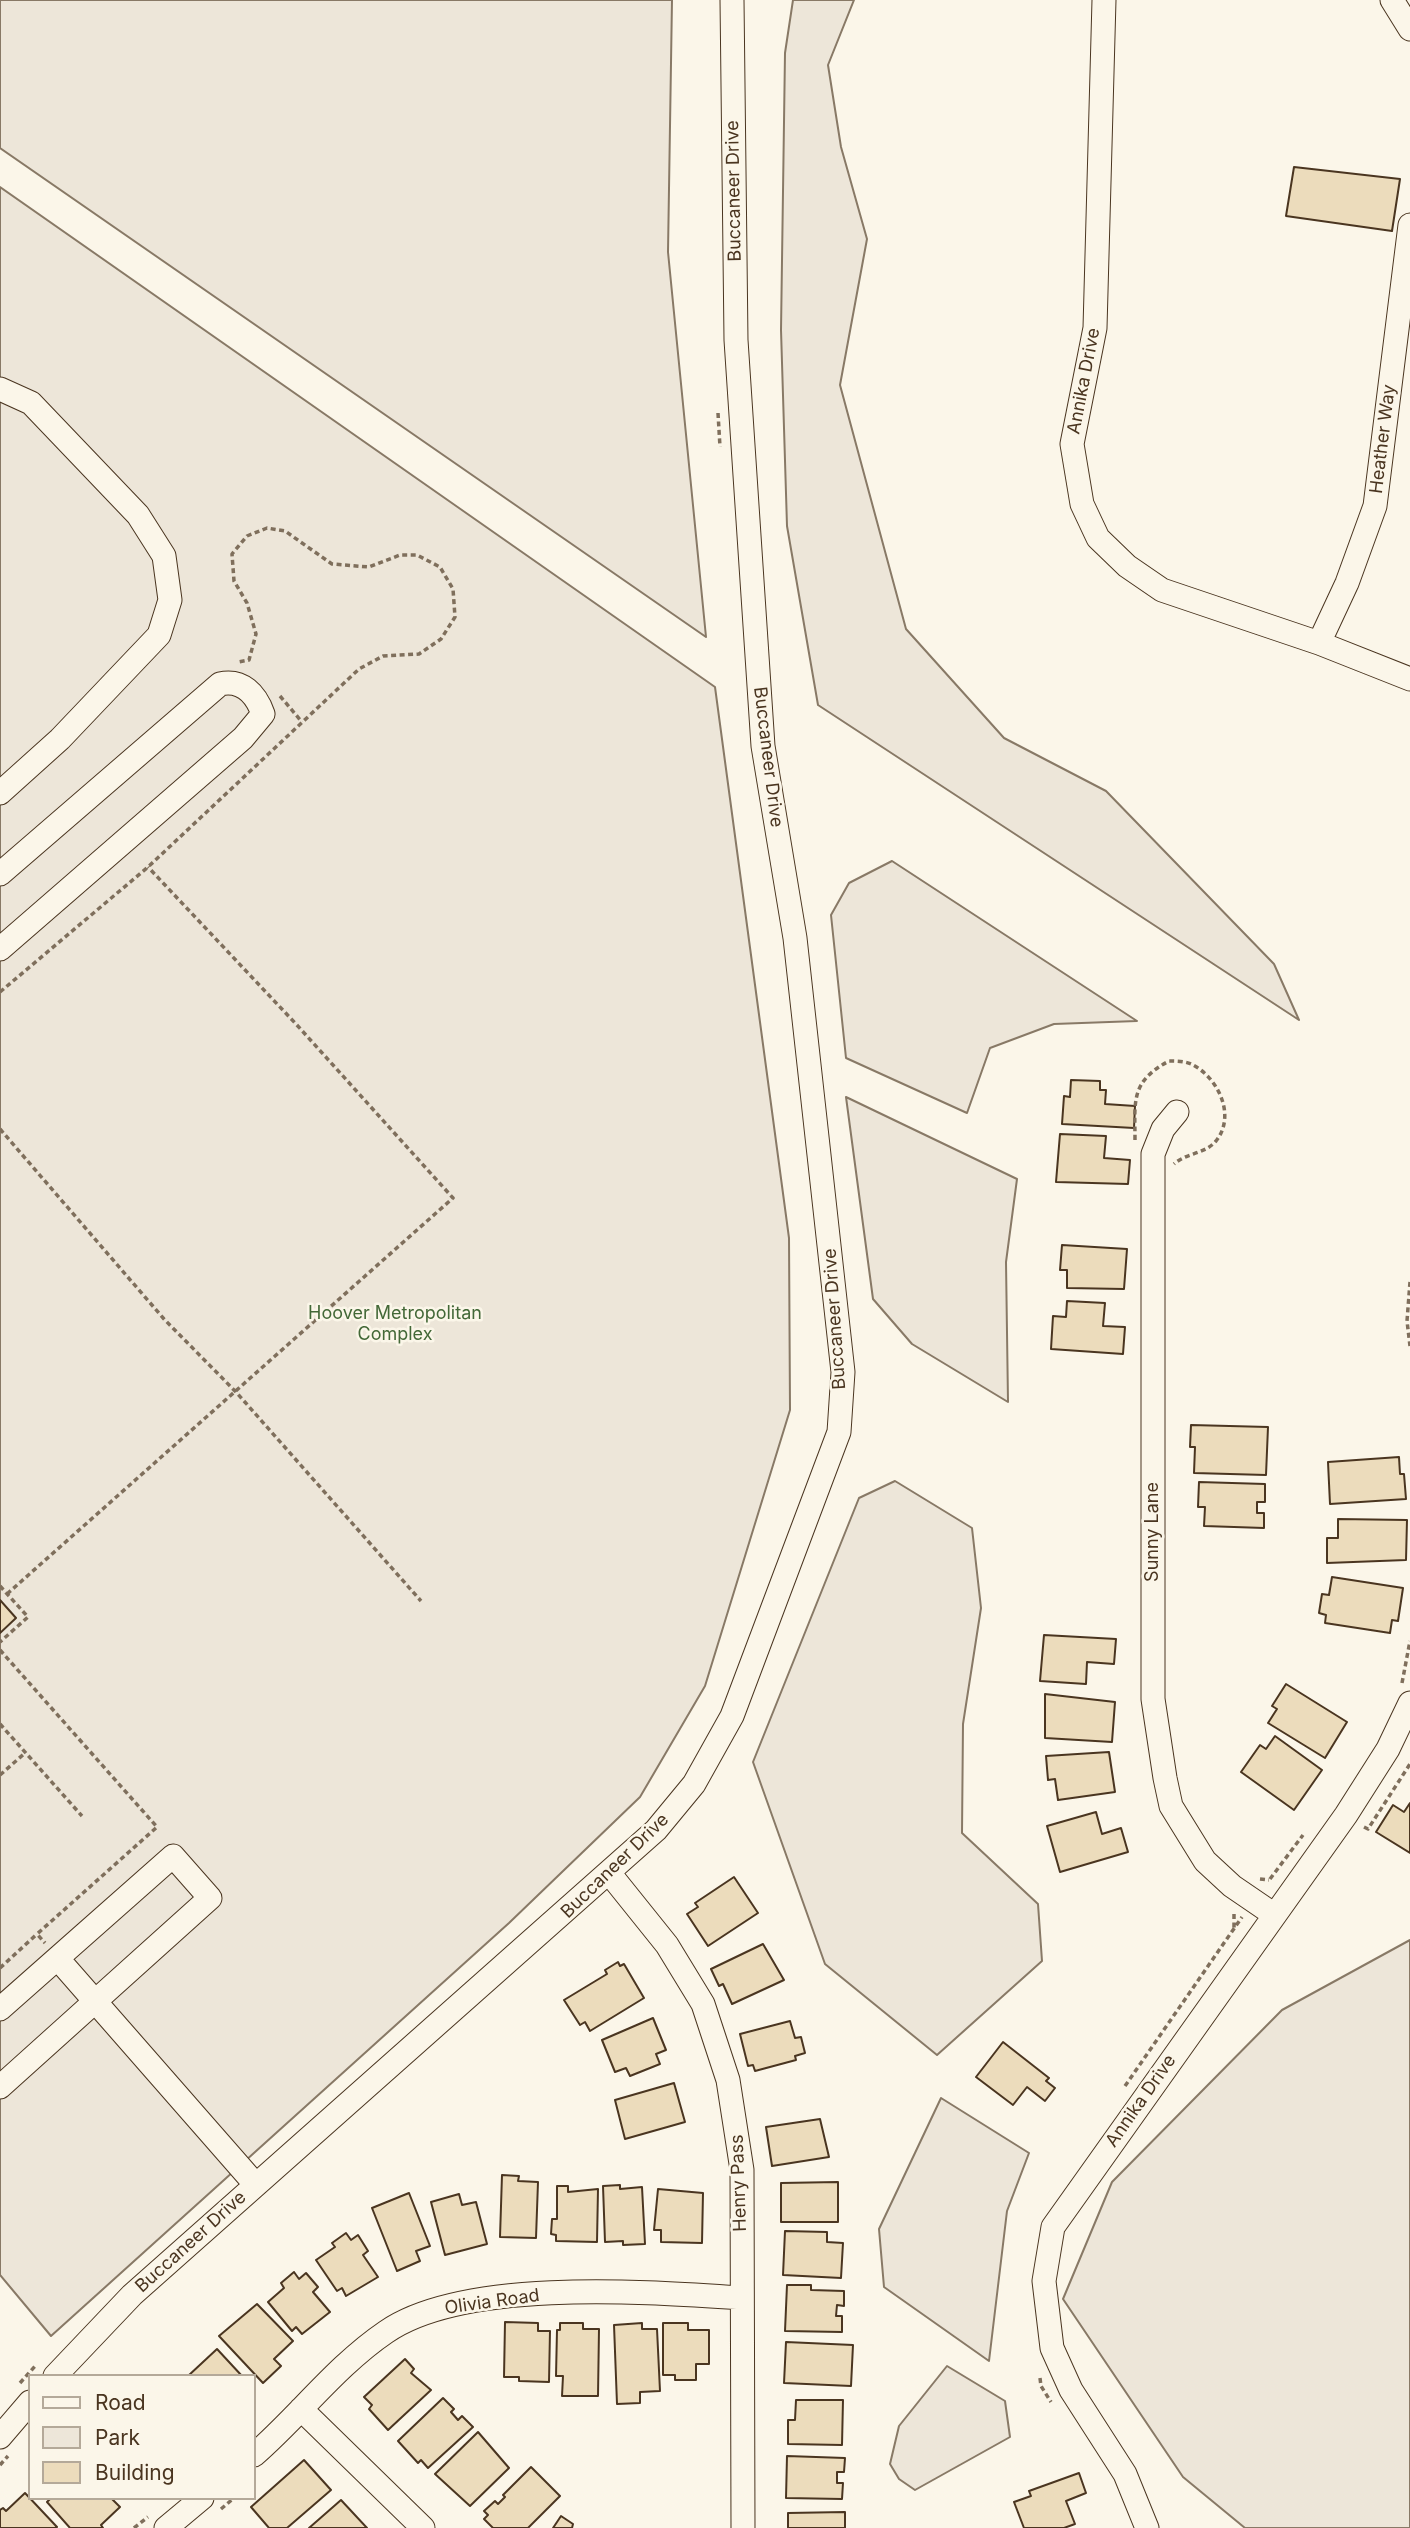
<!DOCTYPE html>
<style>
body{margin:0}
#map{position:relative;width:1410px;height:2528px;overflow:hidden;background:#fbf6e9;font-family:Inter,sans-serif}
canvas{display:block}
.legend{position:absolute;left:28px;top:2374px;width:228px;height:126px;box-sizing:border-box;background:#fbf6e9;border:2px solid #b4a999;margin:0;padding:9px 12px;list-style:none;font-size:21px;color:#4a3520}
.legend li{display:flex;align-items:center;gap:14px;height:35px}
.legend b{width:35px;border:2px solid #b4a999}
</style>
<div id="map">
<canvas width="1410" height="2528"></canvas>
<ul class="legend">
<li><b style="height:9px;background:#fbf6e9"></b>Road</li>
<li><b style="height:19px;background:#ede6d9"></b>Park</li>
<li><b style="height:19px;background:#ecdcbc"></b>Building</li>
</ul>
</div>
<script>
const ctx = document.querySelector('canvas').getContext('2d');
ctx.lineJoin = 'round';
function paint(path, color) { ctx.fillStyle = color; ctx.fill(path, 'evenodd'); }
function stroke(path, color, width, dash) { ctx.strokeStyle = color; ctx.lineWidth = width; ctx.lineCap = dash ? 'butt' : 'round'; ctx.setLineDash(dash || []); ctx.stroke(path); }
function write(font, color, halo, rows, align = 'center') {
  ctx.font = font + ' Inter,sans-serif'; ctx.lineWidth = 5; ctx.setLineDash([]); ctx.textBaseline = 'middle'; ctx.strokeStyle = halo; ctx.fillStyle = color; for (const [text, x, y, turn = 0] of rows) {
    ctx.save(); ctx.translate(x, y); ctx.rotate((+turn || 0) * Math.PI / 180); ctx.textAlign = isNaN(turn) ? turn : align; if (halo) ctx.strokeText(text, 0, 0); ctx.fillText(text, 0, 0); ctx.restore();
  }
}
const green = new Path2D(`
 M0,0H672L668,252L706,637L0,148Z
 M793,0H854L828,65L841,147L867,239L840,385L906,629L1004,738L1106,791L1274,964L1299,1020L818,705L787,526L781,330L785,53Z
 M0,187L715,687L789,1238L790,1410L705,1686L640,1797L509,1923L51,2336L0,2275Z
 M892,861L1137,1021L1054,1024L990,1048L967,1113L846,1058L831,915L849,883Z
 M846,1097L1017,1179L1006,1262L1008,1402L912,1344L873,1299Z
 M895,1481L972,1528L981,1608L963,1724L962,1833L1038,1904L1042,1961L937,2055L825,1964L753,1762L859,1498Z
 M1410,1940V2528H1245L1183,2477L1063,2299L1112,2182L1282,2010Z
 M941,2098L1029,2153L1007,2211L989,2361L884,2287L879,2229Z
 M947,2366L1005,2401L1010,2437L915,2490L899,2479L890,2464L899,2426Z`);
paint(green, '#ede6d9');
stroke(green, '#887966', 2);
const building = new Path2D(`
 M1294,167L1400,179L1392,231L1286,216Z
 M1071,1080L1100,1081V1090H1106L1105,1104L1135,1106L1134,1128L1062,1124L1064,1096L1070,1097Z
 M1060,1134L1106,1136L1104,1158L1130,1160L1128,1184L1056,1182Z
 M1062,1245L1127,1249L1124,1289L1067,1288V1270H1060Z
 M1067,1301L1105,1303L1103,1326L1125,1327L1123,1354L1051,1349L1053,1316L1066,1317Z
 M1191,1425L1268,1427L1266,1475L1194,1473L1195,1447H1190Z
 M1399,1457L1400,1474H1404L1406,1499L1330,1504L1328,1462Z
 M1199,1482L1265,1484V1502H1257V1513H1264V1528L1204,1526L1205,1507H1198Z
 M1338,1519L1407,1520L1406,1560L1327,1563V1538H1338Z
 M1332,1577L1403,1588L1398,1621L1392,1620L1390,1633L1325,1623L1326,1615L1319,1613L1322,1594L1329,1595Z
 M0,1600L16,1618L0,1633Z
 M1044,1635L1116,1639L1114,1664L1087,1662L1086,1684L1040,1681Z
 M1286,1684L1347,1722L1325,1758L1268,1723L1277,1709L1272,1706Z
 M1045,1694L1115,1702L1112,1742L1045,1738Z
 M1275,1736L1322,1770L1294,1810L1241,1772L1260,1745L1266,1749Z
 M1109,1752L1115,1792L1058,1800L1055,1779L1048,1780L1046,1756Z
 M1410,1803V1853L1376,1832L1393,1805L1404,1812Z
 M1096,1812L1102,1834L1121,1828L1128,1852L1060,1872L1047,1826Z
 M734,1877L758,1913L708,1946L687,1914L698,1907L695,1903Z
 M763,1944L784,1980L732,2004L723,1984L719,1986L711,1969Z
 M618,1962L620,1966L624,1964L644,1998L590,2031L585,2022L580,2025L564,2000L607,1974L605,1970Z
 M653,2018L666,2050L656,2054L660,2064L630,2076L626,2068L615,2072L602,2040Z
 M790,2021L795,2038L801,2037L805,2053L795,2056L796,2060L755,2071L753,2065L748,2066L740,2034Z
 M1003,2042L1049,2078L1046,2081L1055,2088L1045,2101L1027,2087L1013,2105L976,2077Z
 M674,2083L685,2122L625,2139L615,2100Z
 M820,2119L829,2157L772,2166L766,2127Z
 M502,2175L519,2176L518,2181L538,2182L536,2238L500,2237Z
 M838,2182V2222H781V2183Z
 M620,2185V2189L642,2187L645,2244L623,2245V2241L605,2242L603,2186Z
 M557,2186H568V2192L598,2189L597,2242L556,2241V2235L551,2234L552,2219H557Z
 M658,2189L703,2193L702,2243L661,2242V2230H654Z
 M409,2193L430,2246L416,2251L420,2261L397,2271L372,2208Z
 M459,2194L462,2205L476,2202L487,2244L445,2255L431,2202Z
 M785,2231L827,2232V2242L843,2243L841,2278L783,2275Z
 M346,2233L351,2240L358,2235L368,2251L363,2255L378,2277L346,2296L342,2288L337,2291L316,2260L335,2247L332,2243Z
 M294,2272L299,2279L306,2273L318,2287L313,2292L330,2312L302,2334L296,2327L292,2331L268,2302L284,2288L281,2283Z
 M787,2285H811V2290L844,2291V2306L837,2305L836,2316H842V2332L785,2331Z
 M257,2304L293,2341L274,2359L281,2366L263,2383L219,2336Z
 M505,2322L538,2323V2331H550L549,2382L519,2381V2377H504Z
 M560,2323H583V2329H599L598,2396H562L563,2376H556L557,2330H560Z
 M642,2323V2329H657L660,2391L640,2392V2403L617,2404L614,2325Z
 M663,2323H688V2330H709V2364H696V2380H675V2375H663Z
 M786,2342L853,2345L851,2386L784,2383Z
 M217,2349L242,2376H188Z
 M405,2359L414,2369L411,2373L431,2390L388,2430L369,2409L372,2405L364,2397Z
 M443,2398L454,2409L451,2412L458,2420L462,2416L473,2427L428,2468L421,2460L418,2463L398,2441Z
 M796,2400H843L842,2445L788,2444V2420H795Z
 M478,2432L509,2468L470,2506L435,2474Z
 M787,2456L845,2458L844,2472H837V2483H843L842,2499L786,2498Z
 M304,2460L331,2490L287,2528H269L251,2507Z
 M531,2467L560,2496L528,2528H493L484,2519L488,2515L484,2511L495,2501L498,2504L505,2497L503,2495Z
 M1079,2473L1086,2493L1066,2501L1075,2524L1064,2528H1024L1014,2502L1031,2496L1029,2491Z
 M25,2493L57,2527L55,2528H0V2510L3,2508L6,2511Z
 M51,2498H111L120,2507L101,2525L103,2528H70L47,2502Z
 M341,2500L367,2528H309Z
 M845,2512V2528H788V2513Z
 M561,2516L573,2524L572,2528H553Z`);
paint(building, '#ecdcbc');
stroke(building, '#4a3520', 2);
const minor = new Path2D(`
 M1104,0L1095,328L1072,444L1082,504L1098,538L1127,566L1162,590L1319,643L1410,679
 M1392,0L1410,29
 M0,389L31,403L138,515L164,556L170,600L159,635L60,739L0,793
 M1319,643L1347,583L1375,506L1410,225
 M0,874L220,684C242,679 256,694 263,714L243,738L0,949
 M1177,1112L1163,1129L1153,1154V1699L1165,1778L1171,1806L1205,1861L1232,1886L1273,1914
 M610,1874L667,1945L703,2004L728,2080L742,2170L743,2528
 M58,1959L255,2184
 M0,2009L173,1856L210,1898L0,2087
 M55,2376L132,2295L656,1830L694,1784L732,1716L839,1432L843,1372L795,938L763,746L736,340L732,0
 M301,2409L423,2528
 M0,2437L30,2402
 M254,2455C299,2416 336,2366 386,2332C464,2278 648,2292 741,2298
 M166,2528L202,2498
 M1147,2528L1125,2474L1071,2390L1052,2348L1044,2281L1053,2227L1346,1815L1388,1749L1410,1703`);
stroke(minor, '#4a3520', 25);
stroke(new Path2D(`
 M718,413L720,447
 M280,696L302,722
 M0,992L148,867L359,669L383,656L419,654L441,639L455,617L453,589L440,567L417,555H400L369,567L332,564L285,531L267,528L247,536L232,554L234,581L247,603L256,634L249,660L238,662
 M0,1129L164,1319L236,1392L421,1601
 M1135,1140C1135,1101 1130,1082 1169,1061C1176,1061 1184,1061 1191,1064C1217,1076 1237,1115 1216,1141C1205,1154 1186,1153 1174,1164
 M1410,1282L1407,1321L1410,1346
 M0,1586L28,1617L0,1642
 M7,1594L453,1198L296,1024L148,867
 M0,1650L157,1827L37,1934L45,1943
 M1402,1683L1410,1641
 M0,1724L82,1816
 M0,1775L25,1753
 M1364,1827L1368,1829L1410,1764
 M1260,1879L1269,1880
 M1270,1879L1303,1835
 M1234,1914V1929
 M0,1968L37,1934
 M1125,2086L1242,1917
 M1040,2378L1041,2386L1051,2402
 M20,2383L36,2365
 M0,2465L8,2456
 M221,2509L234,2498
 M134,2528L148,2517`), '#7f6f5c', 3.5, [5, 3.5]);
stroke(minor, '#fbf6e9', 23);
write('18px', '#4a3520', '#fbf6e9', [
 ["Buccaneer Drive",734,191,-91],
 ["Annika Drive",1084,381,-79],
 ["Heather Way",1383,439,-83],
 ["Buccaneer Drive",768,757,83],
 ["Buccaneer Drive",835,1319,-94],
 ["Sunny Lane",1153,1532,-90],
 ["Buccaneer Drive",615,1866,-44],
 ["Annika Drive",1141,2101,-55],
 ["Henry Pass",739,2183,-92],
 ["Buccaneer Drive",191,2242,-42],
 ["Olivia Road",492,2302,-8]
]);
write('18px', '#436837', '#fbf6e9', [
 ["Hoover Metropolitan",395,1314],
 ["Complex",395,1335]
]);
</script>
